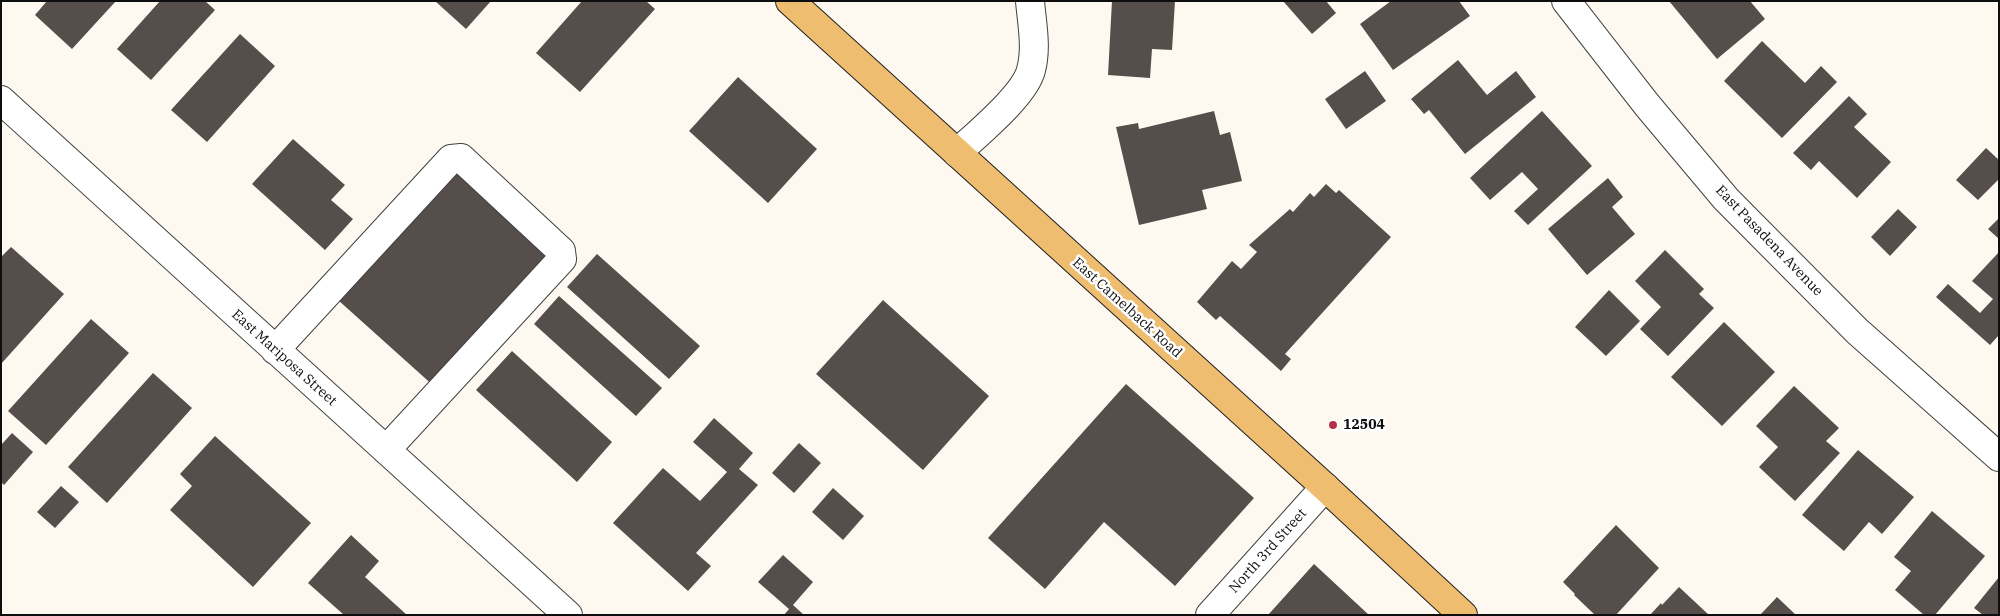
<!DOCTYPE html>
<style>
body{margin:0}
#map{position:relative;width:2000px;height:616px;overflow:hidden;background:#fef9f0;font-family:"IBM Plex Serif",serif}
canvas{display:block}
.frame{position:absolute;inset:0;border:2px solid #0e0e0e;pointer-events:none}
</style>
<div id="map">
<canvas width="2000" height="616"></canvas>
<div class="frame"></div>
</div>
<script>
const ctx = document.querySelector('canvas').getContext('2d');
ctx.lineJoin = 'round';
function paint(path, color) { ctx.fillStyle = color; ctx.fill(path, 'evenodd'); }
function stroke(path, color, width, dash) { ctx.strokeStyle = color; ctx.lineWidth = width; ctx.lineCap = dash ? 'butt' : 'round'; ctx.setLineDash(dash || []); ctx.stroke(path); }
function write(font, color, halo, rows, align = 'center') {
  ctx.font = font + ' "IBM Plex Serif",serif'; ctx.lineWidth = 5; ctx.setLineDash([]); ctx.textBaseline = 'middle'; ctx.strokeStyle = halo; ctx.fillStyle = color; for (const [text, x, y, turn = 0] of rows) {
    ctx.save(); ctx.translate(x, y); ctx.rotate((+turn || 0) * Math.PI / 180); ctx.textAlign = isNaN(turn) ? turn : align; if (halo) ctx.strokeText(text, 0, 0); ctx.fillText(text, 0, 0); ctx.restore();
  }
}
paint(new Path2D(`
 M47,1H116L72,49L35,15Z
 M160,1H205L215,10L151,80L117,49Z
 M435,1H491L466,29Z
 M582,1H646L655,9L580,92L536,53Z
 M1112,1H1175L1172,50L1152,49L1150,78L1108,75Z
 M1283,1H1326L1336,13L1312,34Z
 M1391,1H1459L1470,16L1393,70L1360,24Z
 M1669,1H1750L1765,19L1717,59Z
 M240,34L275,66L207,142L171,110Z
 M1762,41L1805,83L1821,66L1837,82L1782,138L1724,81Z
 M1458,60L1487,95L1516,71L1536,97L1465,154L1429,110L1424,114L1411,99Z
 M1365,71L1386,101L1346,129L1325,99Z
 M738,77L817,149L768,203L689,131Z
 M1849,96L1867,114L1854,127L1891,162L1857,198L1819,161L1811,170L1793,153Z
 M1214,111L1220,135L1230,132L1242,181L1202,190L1207,209L1139,225L1116,127L1138,123L1139,129Z
 M1542,111L1592,166L1528,225L1514,211L1538,189L1522,172L1490,200L1470,178Z
 M293,139L345,185L331,200L353,219L325,250L252,184Z
 M1986,148L1999,160V179L1978,200L1956,180Z
 M454,164L556,256L436,388L338,300Z
 M1608,178L1623,197L1612,207L1635,234L1587,275L1548,229Z
 M1326,184L1336,193L1339,190L1391,237L1285,354L1291,359L1281,371L1220,316L1216,320L1197,302L1232,261L1241,269L1257,252L1249,245L1290,209L1293,212L1310,193L1314,197Z
 M1898,209L1917,227L1890,256L1871,237Z
 M1999,218V239L1988,229Z
 M11,247L64,294L1,364V257Z
 M1665,250L1704,289L1699,294L1714,308L1668,356L1640,329L1661,307L1635,281Z
 M1999,252V335L1990,345L1936,297L1948,284L1980,313L1993,299L1972,281Z
 M597,254L700,346L669,379L567,287Z
 M1609,290L1640,321L1606,356L1575,327Z
 M559,296L662,388L636,416L534,324Z
 M883,300L989,396L923,470L816,374Z
 M91,319L129,353L46,445L8,411Z
 M1724,322L1775,372L1722,426L1671,377Z
 M512,351L612,442L577,482L476,390Z
 M153,373L192,408L107,503L68,467Z
 M1126,384L1254,498L1175,586L1104,522L1045,589L988,538Z
 M1794,386L1839,428L1826,441L1840,453L1795,501L1759,467L1778,447L1756,426Z
 M714,418L753,453L739,469L758,485L696,553L711,566L688,591L613,523L663,468L700,501L727,472L693,442Z
 M12,433L33,452L4,485L1,482V445Z
 M215,436L311,523L253,587L170,510L192,486L180,474Z
 M799,443L821,463L794,493L772,473Z
 M1858,450L1914,497L1882,534L1869,522L1844,551L1802,515Z
 M61,486L79,502L55,528L37,512Z
 M833,488L864,516L843,540L812,512Z
 M1932,511L1985,556L1935,615H1924L1895,590L1911,571L1894,557Z
 M1616,525L1659,568L1616,615H1595L1574,595L1575,594L1563,582Z
 M351,535L379,561L365,577L407,615H344L308,583Z
 M783,555L813,582L793,605L804,615H784L789,609L758,582Z
 M1314,564L1369,615H1268Z
 M1999,577V615H1983L1974,608Z
 M1679,587L1709,615H1650L1661,603L1662,605Z
 M1777,597L1796,615H1760Z`), '#564e4b');
const minor = new Path2D(`
 M1566,1L1647,105L1726,199L1857,331L1999,457
 M1,100L568,615
 M957,153C977,134 1025,95 1031,70C1037,48 1032,24 1030,1
 M275,350L451,159L461,158L561,251L562,259L386,450
 M1210,615L1325,487`);
const major = new Path2D(`
 M790,1L1325,487L1463,615`);
stroke(minor, '#414141', 30);
stroke(major, '#1f1f1f', 30);
stroke(minor, '#fff', 28);
stroke(major, '#eebd70', 28);
for (const [x, y, r, color] of [
 [1333,425,5,"#b4304a"]
]) { const dot = new Path2D(); dot.arc(x, y, r, 0, 2 * Math.PI); ctx.fillStyle = color; ctx.fill(dot); stroke(dot, '#fff', 2); }
write('14px', '#0e0e0e', '#fff', [
 ["East Pasadena Avenue",1769,241,46],
 ["East Camelback Road",1127,308,42],
 ["East Mariposa Street",284,358,42],
 ["North 3rd Street",1268,551,-48]
]);
write('bold 14px', '#0e0e0e', '#fff', [
 ["12504",1343,425]
], 'left');
</script>
